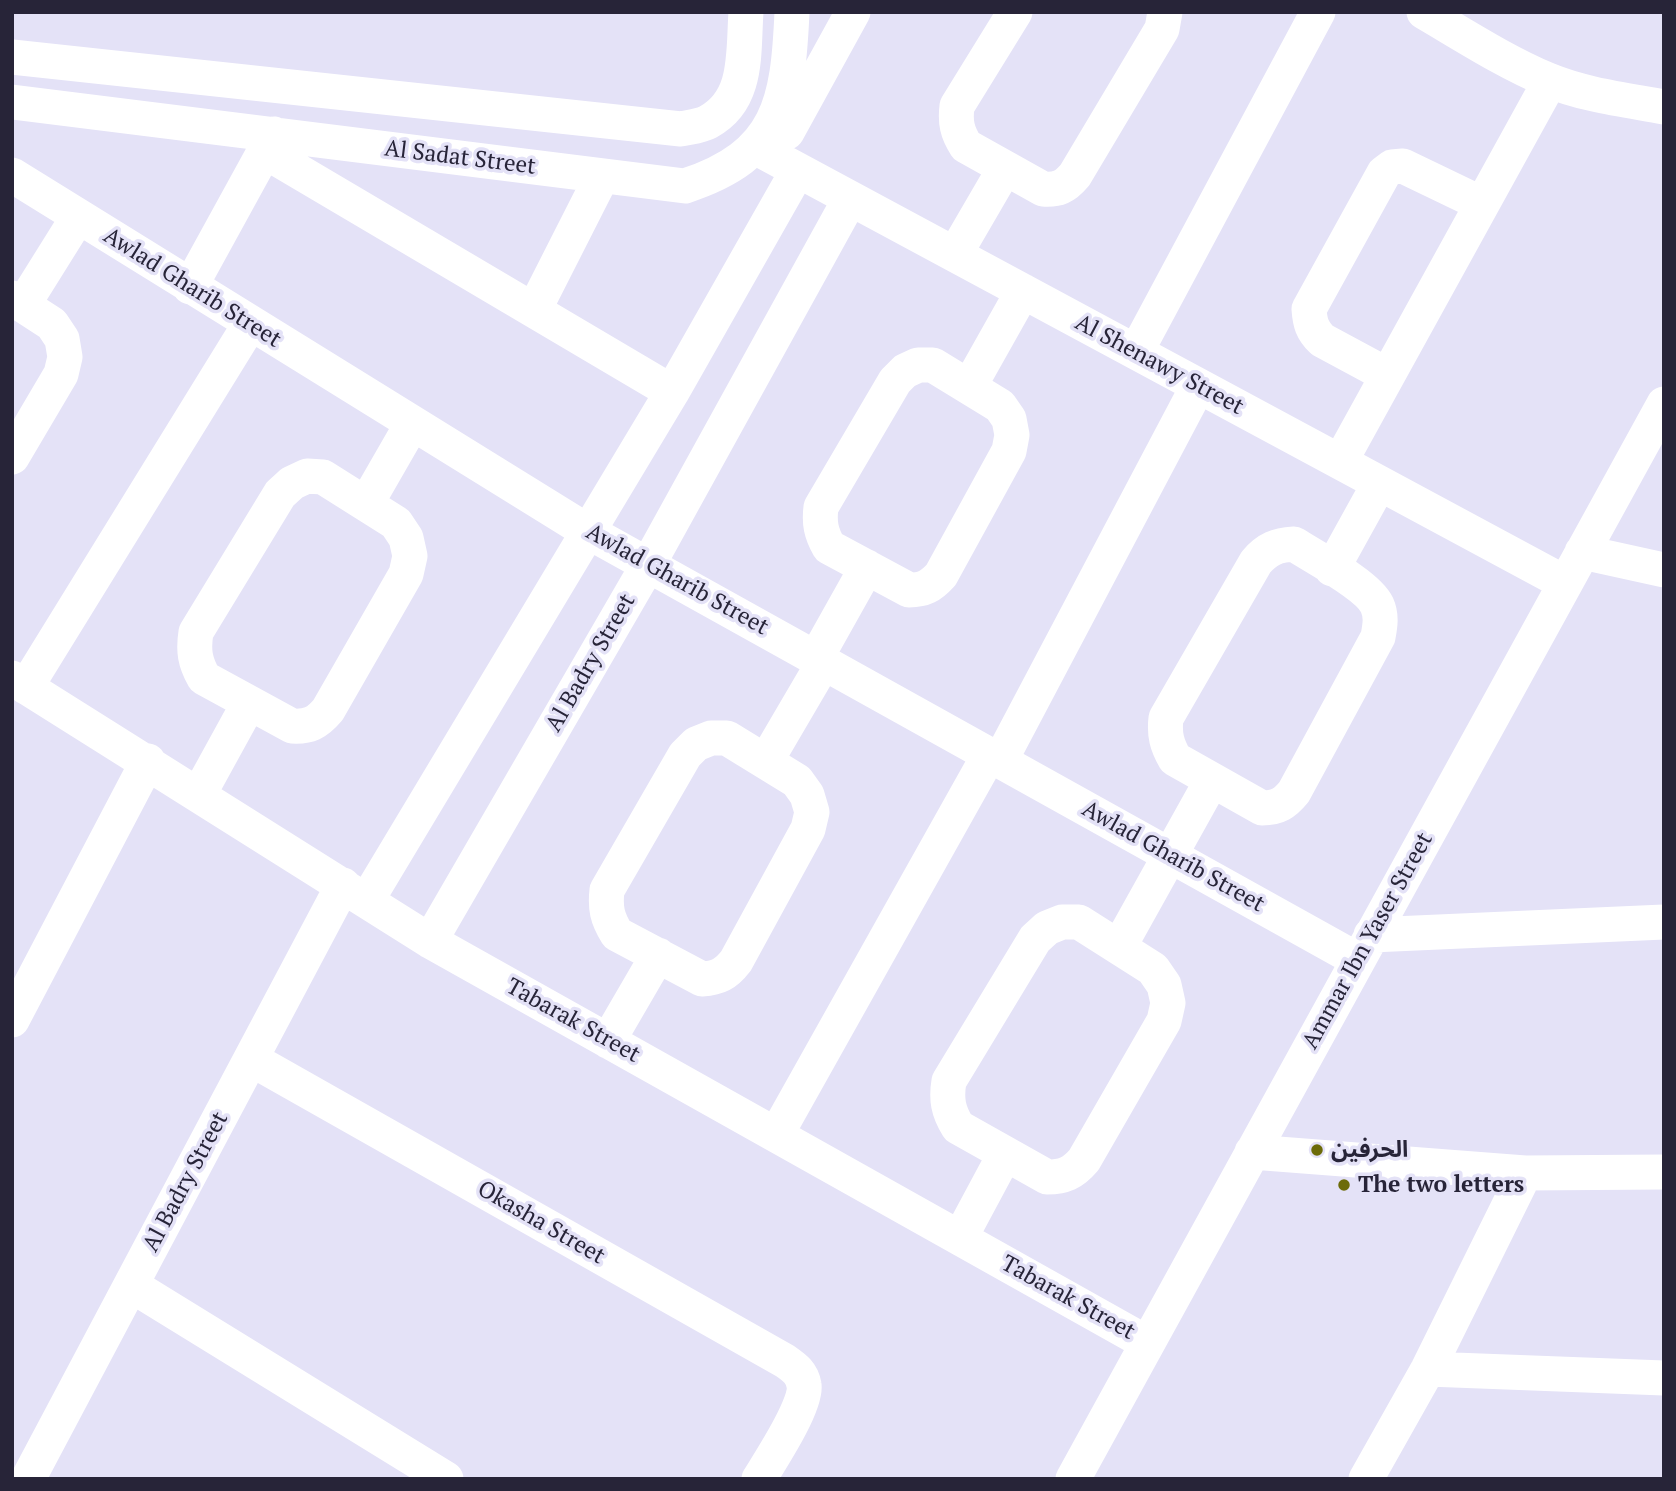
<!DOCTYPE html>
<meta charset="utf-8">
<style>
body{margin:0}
#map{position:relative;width:1676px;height:1491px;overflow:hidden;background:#e4e2f7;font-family:"PT Serif",serif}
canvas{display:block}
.frame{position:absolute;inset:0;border:14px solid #272438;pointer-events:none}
</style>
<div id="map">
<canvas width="1676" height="1491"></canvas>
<div class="frame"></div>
</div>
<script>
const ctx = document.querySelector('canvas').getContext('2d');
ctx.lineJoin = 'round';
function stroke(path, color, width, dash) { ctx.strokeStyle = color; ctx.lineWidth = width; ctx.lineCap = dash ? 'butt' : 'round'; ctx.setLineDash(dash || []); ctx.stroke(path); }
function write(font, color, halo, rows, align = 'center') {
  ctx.font = font + ' "PT Serif","Noto Sans Arabic",serif'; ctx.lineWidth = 7; ctx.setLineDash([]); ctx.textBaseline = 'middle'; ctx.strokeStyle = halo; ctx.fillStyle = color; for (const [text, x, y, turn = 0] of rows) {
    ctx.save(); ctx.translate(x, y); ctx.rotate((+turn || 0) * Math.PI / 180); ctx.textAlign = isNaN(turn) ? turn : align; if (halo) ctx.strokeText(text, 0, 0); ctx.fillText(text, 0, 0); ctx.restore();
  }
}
stroke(new Path2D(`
 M1015,12L957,106C955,122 957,132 966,146L1043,189C1058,190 1065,187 1075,175L1162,29L1165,12
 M1424,12C1465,36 1505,62 1548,80C1584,95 1626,100 1664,107
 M12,57L681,129C690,127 701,126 708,122C749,100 743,52 746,12
 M12,102L685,186C780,155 788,102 792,12
 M787,132L853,12
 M755,147L1565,583
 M264,151L672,392
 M12,175L587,531L1358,960
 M955,254L1005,168
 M190,287L274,134
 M12,298L52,324L62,339L65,357L61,374L12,457
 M23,305L78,217
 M534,310L602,176
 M1136,352L1318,12
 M918,365H933L1000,406L1009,419L1012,435L1009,451L941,575C931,586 924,590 909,590L829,547C821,533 819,523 821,507L895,381L905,371Z
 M1387,375L1322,340C1312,330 1310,323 1309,309L1384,173L1392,167L1403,166L1482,204
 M969,387L1023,291
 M1340,462L1550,81
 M307,476L323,477L396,523L406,538L410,556L406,574L328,710C317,723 309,727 292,726L204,678C195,662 193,651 196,632L280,494L292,483Z
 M366,504L412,424
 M1294,544C1314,557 1368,585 1377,605C1382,616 1380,626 1378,637L1294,792C1285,803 1278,808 1262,808L1175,759C1167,745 1164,735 1166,718L1256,562C1267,549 1277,545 1294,544Z
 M1582,552L1664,570
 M1332,569L1379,484
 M816,658L867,567
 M12,678L430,941L1147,1343
 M26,687L250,324
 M711,738H727L797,781L807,795L812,812L808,829L736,961C726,974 718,978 702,979L617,934C607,918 605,908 607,890L685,755L696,744Z
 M766,761L824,662
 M1000,761L1198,386
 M199,794L249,703
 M367,900L672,392L798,170
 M1062,922H1079L1153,969L1164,985L1168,1003L1164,1021L1084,1160C1073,1173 1064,1177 1047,1177L958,1127C948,1111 946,1099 949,1081L1035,939L1047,928Z
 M1371,935L1664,922
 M430,941L648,565L850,199
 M1119,947L1212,780
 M12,1020L148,761
 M608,1041L658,955
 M251,1059L785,1361C795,1368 802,1373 804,1385C808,1403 770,1461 759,1479
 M776,1135L989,755
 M1252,1152L1525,1173L1664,1172
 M960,1238L1005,1154
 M131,1285L446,1479
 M1428,1369L1664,1378
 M28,1479L343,885
 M1073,1479L1664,404
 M1366,1479L1428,1369L1525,1173`), '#fff', 35);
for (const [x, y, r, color] of [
 [1317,1150,7,"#6c6b09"],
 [1344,1185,7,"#6c6b09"]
]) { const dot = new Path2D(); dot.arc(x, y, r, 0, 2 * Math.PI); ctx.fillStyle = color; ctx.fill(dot); stroke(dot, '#e4e2f7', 2.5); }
write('23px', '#272438', '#e4e2f7', [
 ["Al Sadat Street",460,158,7],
 ["Awlad Gharib Street",192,288,32],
 ["Al Shenawy Street",1159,365,28],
 ["Awlad Gharib Street",677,580,29],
 ["Al Badry Street",591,663,-60],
 ["Awlad Gharib Street",1173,857,29],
 ["Ammar Ibn Yaser Street",1368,941,-61],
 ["Tabarak Street",573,1021,29],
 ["Al Badry Street",186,1182,-62],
 ["Okasha Street",541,1223,30],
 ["Tabarak Street",1068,1298,29]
]);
write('bold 23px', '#272438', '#e4e2f7', [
 ["الحرفين",1331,1150],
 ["The two letters",1358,1185]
], 'left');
</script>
